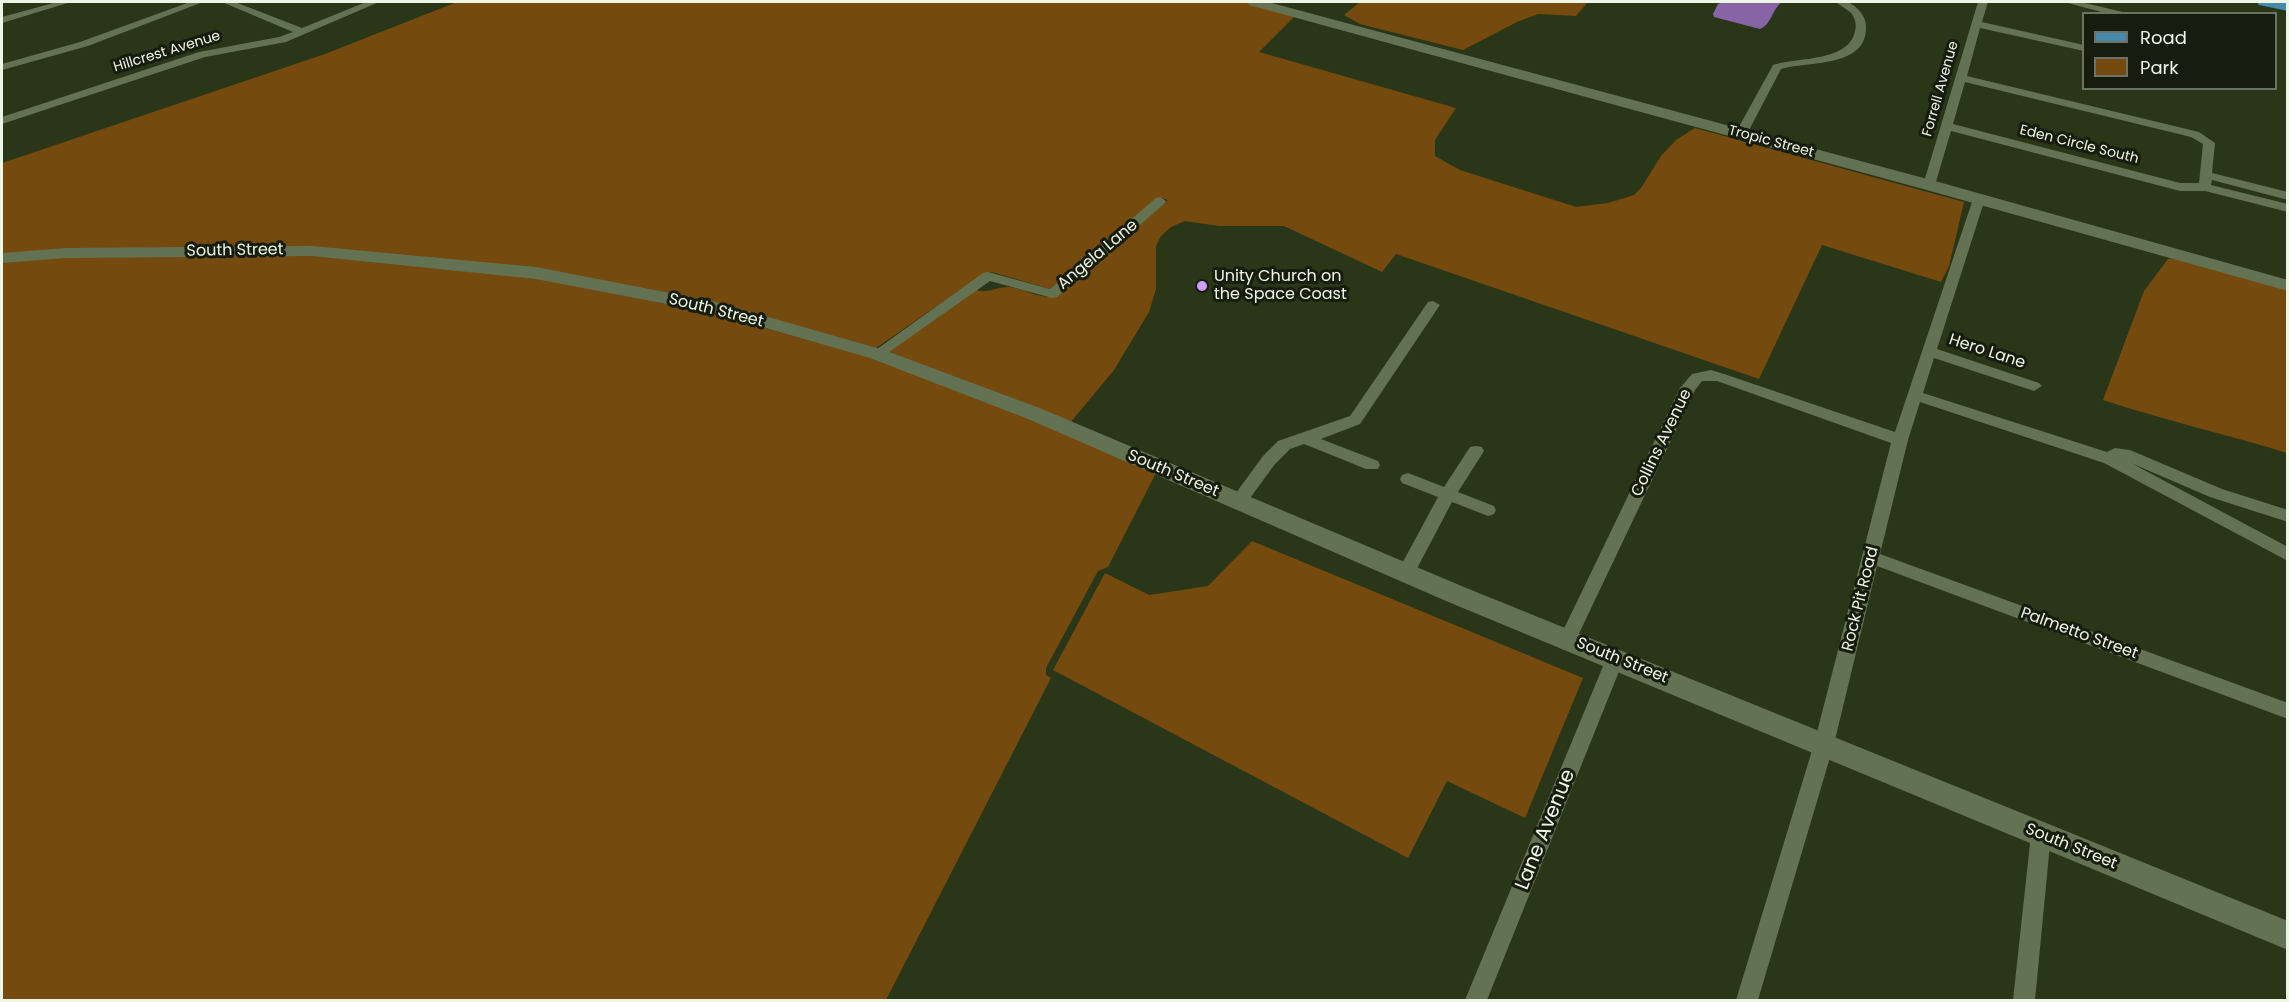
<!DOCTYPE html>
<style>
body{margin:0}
#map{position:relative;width:2289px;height:1002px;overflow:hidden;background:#293618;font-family:Poppins,sans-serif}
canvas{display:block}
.frame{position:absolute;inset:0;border:3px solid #edf6e4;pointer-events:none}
.legend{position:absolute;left:2082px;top:12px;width:195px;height:78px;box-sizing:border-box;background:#161c0e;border:2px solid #6c7364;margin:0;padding:8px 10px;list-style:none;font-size:18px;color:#edf6e4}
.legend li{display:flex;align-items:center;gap:12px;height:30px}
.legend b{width:30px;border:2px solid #6c7364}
</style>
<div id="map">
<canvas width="2289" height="1002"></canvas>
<div class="frame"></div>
<ul class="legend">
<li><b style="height:8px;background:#4788ad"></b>Road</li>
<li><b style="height:16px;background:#754a0e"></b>Park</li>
</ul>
</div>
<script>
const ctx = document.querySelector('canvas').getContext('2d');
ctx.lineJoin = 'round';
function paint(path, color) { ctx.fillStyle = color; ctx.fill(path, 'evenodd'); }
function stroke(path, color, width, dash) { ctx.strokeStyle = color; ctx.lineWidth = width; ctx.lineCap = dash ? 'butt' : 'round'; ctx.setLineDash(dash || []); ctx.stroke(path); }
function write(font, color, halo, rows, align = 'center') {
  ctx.font = font + ' Poppins,sans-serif'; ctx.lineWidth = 6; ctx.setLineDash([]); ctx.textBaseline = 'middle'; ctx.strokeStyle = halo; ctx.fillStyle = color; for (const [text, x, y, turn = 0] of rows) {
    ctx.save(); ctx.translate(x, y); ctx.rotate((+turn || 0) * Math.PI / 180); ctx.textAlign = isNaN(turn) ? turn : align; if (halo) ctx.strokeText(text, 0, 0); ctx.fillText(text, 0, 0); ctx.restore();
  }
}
paint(new Path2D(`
 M457,2H1244L1295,16L1259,52L1456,108L1435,140V156L1460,170L1576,207L1608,203L1634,195L1641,188L1661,156L1676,140L1695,128L1964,202L1949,266L1941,282L1822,245L1759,379L1396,254L1382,272L1284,226H1219L1185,221L1171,227L1161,236L1156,246V289L1149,312L1114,370L1070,423L888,352L976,290C987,294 998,286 1010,287C1026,289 1040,300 1057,296L1168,200L1159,197L1050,289L992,272L983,274L876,348L720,304L317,247L70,249L2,254V163L325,54Z
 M1360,2H1588L1576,16L1538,14L1517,22L1463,50L1360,24L1344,15Z
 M308,255L531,277L711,313L872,358L1030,419L1156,473L1108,567L1098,571L1046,668V675L1051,678L886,1000H2V262L61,257Z
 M2175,258L2287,290V453C2226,434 2163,420 2103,400L2144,291L2168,259Z
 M1252,541L1583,678L1525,818L1447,781L1408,858L1053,670L1105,573L1149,595L1208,586Z`), '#754a0e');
paint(new Path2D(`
 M1723,2H1782C1772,9 1772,24 1760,29L1714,17L1713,14L1718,4Z`), '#8864a7');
paint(new Path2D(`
 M57,2H71L2,23V17Z
 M190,2H203L88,46L2,70V64L80,42Z
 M222,2H235L302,28L366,2H379L286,42L205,57L2,124V117L199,52L279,37L293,32Z
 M1836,2H1848C1857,7 1866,15 1866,27C1867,68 1808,61 1781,69L1747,134L1745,136H1737L1735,134L1773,65C1798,57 1849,62 1855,31C1857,25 1855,18 1851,13C1847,9 1840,6 1836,2Z
 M1978,2H1988L1982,22L2084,45V51L1980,28L1967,76L2199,132L2215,143L2212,173L2288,192V200L2212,180L2211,185L2288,204V212L2205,191H2180L1951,131L1935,185L1929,189L1925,188L1923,185ZM1965,82L2191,137L2203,144L2199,183H2180L1953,124Z
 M2064,2H2081L2131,14H2109Z
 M1979,195L1985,199L1937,349L2039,383L2042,386L2034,391L1934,358L1923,393L2107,452L2115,448L2130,450L2222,489L2288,510V522L2210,497L2131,463L2288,547V561L2104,463L1920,402L1908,440L1880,554L2288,703V719L1877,566L1834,744L1758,1000H1736L1814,744L1891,443L1717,381H1702L1695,390L1574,644L1568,646L1562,644L1559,639L1680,388L1692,374L1711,370L1727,375L1895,432L1973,199Z
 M1160,197L1166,201L1164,204L1057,297L1052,298L990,281L882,357L877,359L870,354L983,273L988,272L1050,289L1156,198Z
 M1433,301L1440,305L1360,424L1321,439L1378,461L1380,465L1378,469H1366L1304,444L1290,449L1275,464L1245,505H1233L1231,501L1233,497L1263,456L1278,441L1350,416L1428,302Z
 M1476,446L1482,447L1484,451L1458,492L1494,506L1496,510L1494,514L1488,516L1452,502L1412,578L1406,580L1400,578L1397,573L1438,497L1402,483L1400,479L1402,475L1408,473L1444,487L1470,447Z
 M1615,652L1622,654L1624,659L1487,1000H1465L1606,659L1608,654Z
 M2041,825L2048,827L2051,834L2035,1000H2013L2031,834L2034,827Z`), '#637252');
paint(new Path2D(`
 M1247,2H1268L1935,181L2288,280V291L1923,189L1249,5Z
 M312,246L536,267L716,302L884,350L1042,409L1464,587L2288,921V950L1446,601L1028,419L870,358L713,313L536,279L312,256L66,258L2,263V253L66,248Z`), '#637252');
paint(new Path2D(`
 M2257,2H2288V11L2259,5Z`), '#4788ad');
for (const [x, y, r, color] of [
 [1202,286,6,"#d19dfe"]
]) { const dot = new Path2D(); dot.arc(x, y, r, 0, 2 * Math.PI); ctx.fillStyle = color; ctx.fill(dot); stroke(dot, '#161c0e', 2); }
write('14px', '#edf6e4', '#161c0e', [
 ["Hillcrest Avenue",167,52,-17],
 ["Forrell Avenue",1941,89,-74],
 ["Tropic Street",1771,142,15],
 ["Eden Circle South",2079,145,14]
]);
write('16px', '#edf6e4', '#161c0e', [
 ["South Street",235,251,-1],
 ["Angela Lane",1098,255,-40],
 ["South Street",716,311,14],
 ["Hero Lane",1987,352,18],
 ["Collins Avenue",1662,443,-64],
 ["South Street",1173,474,23],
 ["Rock Pit Road",1861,599,-76],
 ["Palmetto Street",2079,634,20],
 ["South Street",1622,661,22],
 ["South Street",2071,847,22]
]);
write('16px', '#edf6e4', '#161c0e', [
 ["Unity Church on",1214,277],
 ["the Space Coast",1214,295]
], 'left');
write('20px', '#edf6e4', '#161c0e', [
 ["Lane Avenue",1546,830,-68]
]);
</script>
